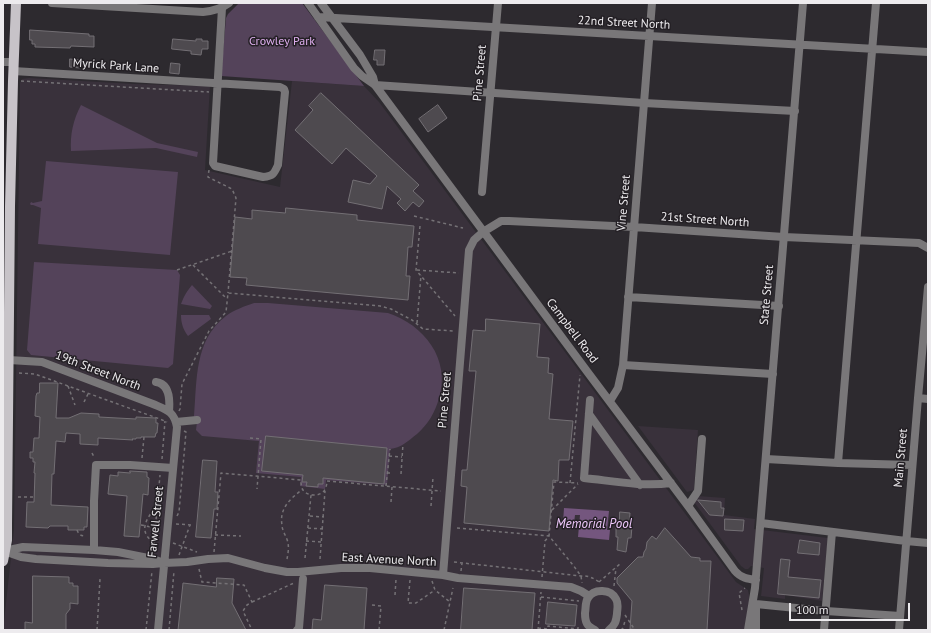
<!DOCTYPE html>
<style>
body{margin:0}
#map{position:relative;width:931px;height:633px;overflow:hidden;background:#2d2a2f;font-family:"PT Sans",sans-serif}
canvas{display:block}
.frame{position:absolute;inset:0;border:4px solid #edebee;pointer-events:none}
.scale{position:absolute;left:789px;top:603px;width:121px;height:18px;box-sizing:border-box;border:2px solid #edebee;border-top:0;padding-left:5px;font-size:12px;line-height:14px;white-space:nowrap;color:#edebee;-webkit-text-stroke:3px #242025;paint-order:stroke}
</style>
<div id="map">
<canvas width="931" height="633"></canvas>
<div class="frame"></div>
<div class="scale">100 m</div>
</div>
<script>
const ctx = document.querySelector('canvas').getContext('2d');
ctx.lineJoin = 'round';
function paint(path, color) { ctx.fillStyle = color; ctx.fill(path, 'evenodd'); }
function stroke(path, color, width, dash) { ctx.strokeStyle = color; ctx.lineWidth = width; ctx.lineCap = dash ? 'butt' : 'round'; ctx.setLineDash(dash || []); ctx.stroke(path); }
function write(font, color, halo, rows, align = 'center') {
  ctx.font = font + ' "PT Sans",sans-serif'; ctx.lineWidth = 3; ctx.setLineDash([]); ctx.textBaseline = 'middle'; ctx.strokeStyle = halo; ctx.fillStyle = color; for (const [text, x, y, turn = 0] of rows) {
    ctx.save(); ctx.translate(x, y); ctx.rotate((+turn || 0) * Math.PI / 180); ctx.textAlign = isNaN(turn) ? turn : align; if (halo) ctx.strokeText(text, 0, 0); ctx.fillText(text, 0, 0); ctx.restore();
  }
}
paint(new Path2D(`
 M29,78L135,84L210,86L205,170L280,187L292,81L364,86L379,102L736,582L748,590L749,595V603L747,630H3L14,530L20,83L22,79Z
 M638,426L698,430L694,490L687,492Z
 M698,496L725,498L724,515L755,519L754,529L828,538L822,601L785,595V599L761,596L764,568L751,566L748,569H745L741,566L694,502L697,499Z`), '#39313b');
paint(new Path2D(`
 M239,3H302L364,86L221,76L226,18L228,14Z
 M81,105L157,143L198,152L197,157L156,148L71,151C70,135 73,120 81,105Z
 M46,161L178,172L170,255L38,244L41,208L33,205H31L30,204L31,202L33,203L42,201Z
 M34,262L177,270L180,275L173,364L168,368L31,355L27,350Z
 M192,285L212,306L210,309L181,304C184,296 187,291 192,285Z
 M254,303H268L388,313C424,325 451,359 439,398C435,413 428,424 417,434C408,441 401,448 390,449L387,485L326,480L325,489L300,486L301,477L256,473L259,441L202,436L196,430L197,422L194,416C197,381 194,340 226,316C234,310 245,306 254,303Z
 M181,315H209L211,319L188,336C183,329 181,323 181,315Z`), '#54435a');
paint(new Path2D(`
 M564,508L609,511L607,530H610L609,540L578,537L580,515H575L574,523H563Z`), '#74567e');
const building = new Path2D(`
 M30,30L89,34V36H94V47L71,46L70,48L35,47V44H32V40H30Z
 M173,39L196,41V39H202V41H208V49H202L201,55L191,54V51L172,49Z
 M375,50H385L384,65H377V60H374Z
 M70,59L80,60V68L70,67Z
 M171,63L180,64L179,74L170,73Z
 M321,93L419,185L413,191L424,201L419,207L413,202L405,211L397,203L401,199L387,186L382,209L348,202L353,180L370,184L377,176L346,148L332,164L295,130L313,110L309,106Z
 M438,105L447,118L428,132L419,119Z
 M286,208L357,215V220L414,226L412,247H408L406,276H410L408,300L246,285L247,278L230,277L235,217L252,219V210L285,213Z
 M486,319L540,324L537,357L549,358L548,373L553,374L549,419L573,421L569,460H559L558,481L553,480L549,531L464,523L467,487L461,486L462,470H467L476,371H469L473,330L485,331Z
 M40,383H58L56,418H69L81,413L99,414V417L136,419V417L156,418V423H158L157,433H156L155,437H141V438H136V439H132L133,440L98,438V445L80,444V434L66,433L65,442L56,441L54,474H52L51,505L88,507L87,527H84V530H68V526H50L48,528L26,527L27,502H34L35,473H34L35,462H33V458H30V452H33L34,438H39L40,417L35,416L36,396L37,393H39Z
 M266,436L387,448L384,484L323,478V484H318V487L306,486L307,482H302L303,475L262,471Z
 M203,460L217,461L215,492H218L217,509H214L211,538L196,537Z
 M130,471L147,472V477L149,478L148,495L143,494L139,537L124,536L127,496L108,494L110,475L118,476V472L130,473Z
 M698,500L721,502V508H724L723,516L710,515Z
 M620,512L630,513L629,526H632L631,538H628L626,552L617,550L618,537H616V525H619Z
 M725,519L744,520L743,531L725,530Z
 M665,528L691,557L700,558V561H711L707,630H641L630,629L632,601L617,583V578L638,557H643L644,552L646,549L647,542L652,536L656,539Z
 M800,540L820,543L819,555L798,553Z
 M781,559L790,560L788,577L821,580L819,598L778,594Z
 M33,576L69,577V583H73V586H78V604L70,603V609L66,614V630H25V622L32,623Z
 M217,578L234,579L232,603L246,630H178L183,583L216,587Z
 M325,585L367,588L364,630H312L313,619L321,620Z
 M464,588L535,593L532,630H461Z
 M548,602L577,605L575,626L546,624Z`);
paint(building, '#4e4a4f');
stroke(building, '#736f74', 1);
stroke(new Path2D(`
 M21,81L209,92
 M209,170L208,177L232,189L236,198L228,293
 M414,216L463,228
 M420,226L416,270L455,316
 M193,265L227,299
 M177,270L232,251
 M417,270L459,273
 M417,323L421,275
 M19,373L35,374L126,407L160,419L167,422
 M68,386L75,405
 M84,402L88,394
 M179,411L180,409L182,384L209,331L226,312L228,293L380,306L391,309L412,320L423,329L454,331
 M250,438L261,439L257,489
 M92,453L94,457
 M389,456L402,457
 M142,458L144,437
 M162,459L165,421
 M387,473H393
 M401,474L403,444
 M570,483L580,375
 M386,486L390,449
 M18,497H34
 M391,502L392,487
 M158,505C151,513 140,525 147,536C150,540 155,544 158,548
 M431,506L433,477
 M552,510L578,484
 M177,516L179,512L186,432L184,431
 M310,516L324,517
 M176,524L193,525
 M141,525L156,528
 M308,528L323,529
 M457,528L549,536L573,565L581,576L582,583
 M77,530C79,535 81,536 86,536
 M215,535L241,536
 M306,541L322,542
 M154,543L160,475
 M173,543L197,552
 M214,552L221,473L301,480C301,483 301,487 303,490C307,496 319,497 324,491C326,488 327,484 327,481L441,491
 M179,555L190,525
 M305,558L311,495
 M287,559C288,554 289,548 288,543C287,537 282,531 282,525C279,508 291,498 303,489
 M320,559L325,491
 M454,562L581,576C589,575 594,579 601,583
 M199,569L202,582L244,585L252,602L247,605L243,611L252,630
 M461,571L462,563
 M542,577L545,541L549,536L554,482L578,483
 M410,580L408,603H416L435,590
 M432,581L435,590L450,602
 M599,582L621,563
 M614,586L616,568
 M395,595L396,579
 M541,597L579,601
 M252,602L294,583
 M372,605L381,606L379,630
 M742,610L739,593L745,588
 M625,615L635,630
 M538,628L548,629V626L578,629
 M97,630L100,579
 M146,630L152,571
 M169,630L174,571
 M444,630L453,588
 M538,630L541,592
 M578,630V625
 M621,630L623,628L625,621`), '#757276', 1.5, [3, 3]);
stroke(new Path2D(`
 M52,3L203,12C213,11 221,9 229,3
 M308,3L354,68L362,76L375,85L586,370L688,506L735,571C741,578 748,579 756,580
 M321,3L360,55L373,77L375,85
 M318,17L928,52
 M3,62H13
 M13,71L280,87L284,89L285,92L278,165C274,174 273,176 263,177L215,166L213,163L222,8
 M375,85L644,103L795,111
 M482,192L498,3
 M628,297L779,306
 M9,360L42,362L153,404C167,410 174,411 177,427L158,630
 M623,365L773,374
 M156,382C170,384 170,400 169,411
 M918,398L928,399
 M590,400L584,478C613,481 642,487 671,483
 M610,401L618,388L623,365L652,3
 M589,414L640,485
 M176,422L197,420
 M766,459L838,463L912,465
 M838,463L876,3
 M688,506L698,491L702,439
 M761,523L906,541L928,543
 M94,550V501L96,465H130L173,468
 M4,551L21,557L36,559L108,563L153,564L164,563L187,562L208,559L228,558L265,568L287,572H298L341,568H370L443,575L458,578L571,587L581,591L589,596
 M4,551L23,547L94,550L118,552L153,559L161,562
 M443,575L469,250L474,240L483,232L501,221H509L634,227L784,237L919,243L928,248
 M756,604L826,611L900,616
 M756,609V630
 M297,630L299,628L303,579
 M595,630C587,626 585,623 585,613C586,608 585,602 588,598C594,588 611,589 616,599C619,604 617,609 617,614C616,622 615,625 609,630
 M748,630L755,588L803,3
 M824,630L832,532
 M899,630L918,398L928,287`), '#797779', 8);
stroke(new Path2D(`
 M3,561L7,540V524L10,206L13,81L16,3`), '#c7c3c8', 10);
write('12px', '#edebee', '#242025', [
 ["22nd Street North",624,23,3],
 ["Myrick Park Lane",116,66,4],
 ["Pine Street",480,73,-85],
 ["Vine Street",624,203,-85],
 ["21st Street North",705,220,4],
 ["State Street",767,295,-85],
 ["Campbell Road",572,331,53],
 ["19th Street North",98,371,21],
 ["Pine Street",445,400,-85],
 ["Main Street",901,458,-85],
 ["Farwell Street",156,522,-84],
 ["East Avenue North",389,560,3]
]);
write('12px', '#deaeee', '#242025', [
 ["Crowley Park",282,42]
]);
write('italic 13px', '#efc8fc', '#242025', [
 ["Memorial Pool",594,524]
]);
</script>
